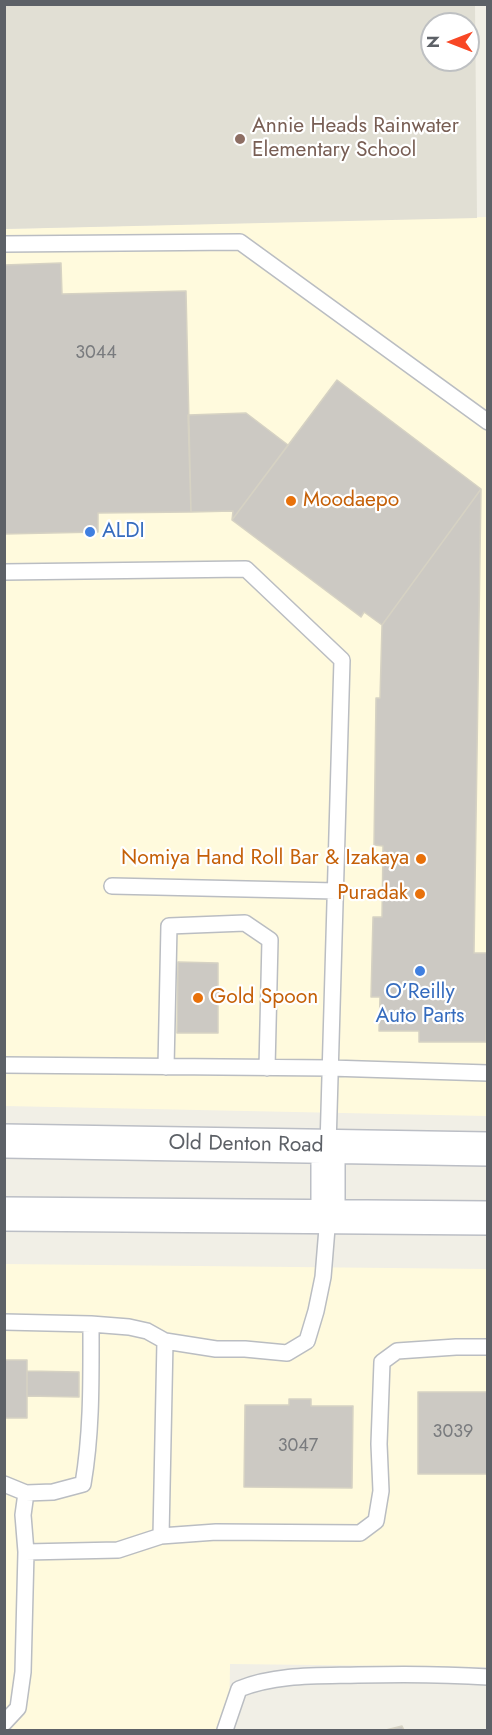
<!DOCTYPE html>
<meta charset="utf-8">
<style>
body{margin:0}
#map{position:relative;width:492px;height:1735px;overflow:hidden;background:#f1efe6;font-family:Jost,sans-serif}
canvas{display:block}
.frame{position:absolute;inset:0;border:6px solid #5d6167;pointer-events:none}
.north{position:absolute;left:420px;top:12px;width:60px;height:60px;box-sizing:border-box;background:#fff;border:2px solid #bec0c2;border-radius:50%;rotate:270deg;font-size:16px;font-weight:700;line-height:24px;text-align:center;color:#5d6167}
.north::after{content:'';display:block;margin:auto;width:21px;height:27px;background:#f84725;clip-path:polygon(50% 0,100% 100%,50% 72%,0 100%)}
</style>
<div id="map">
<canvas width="492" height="1735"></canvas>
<div class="frame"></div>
<div class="north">N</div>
</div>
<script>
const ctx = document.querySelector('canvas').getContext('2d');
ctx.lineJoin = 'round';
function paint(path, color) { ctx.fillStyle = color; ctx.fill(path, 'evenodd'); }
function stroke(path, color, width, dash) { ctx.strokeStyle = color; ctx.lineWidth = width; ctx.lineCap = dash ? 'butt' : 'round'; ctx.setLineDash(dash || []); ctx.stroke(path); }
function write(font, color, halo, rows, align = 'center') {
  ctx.font = font + ' Jost,sans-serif'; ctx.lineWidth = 4.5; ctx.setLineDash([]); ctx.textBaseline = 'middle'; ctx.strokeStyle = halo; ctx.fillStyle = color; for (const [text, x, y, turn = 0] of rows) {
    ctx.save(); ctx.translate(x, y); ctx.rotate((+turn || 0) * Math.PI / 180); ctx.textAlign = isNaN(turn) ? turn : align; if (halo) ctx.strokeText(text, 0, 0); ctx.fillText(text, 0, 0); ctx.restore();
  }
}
paint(new Path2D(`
 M487,217V1116L5,1106L4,229Z
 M4,1264L487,1269V1667L230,1664L229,1730H5Z`), '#fffadd');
paint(new Path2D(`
 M4,5H475L477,218L5,229ZM432,24H468V60H432Z`), '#e1dfd4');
const building = new Path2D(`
 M61,263L62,294L186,291L191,512L98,513V532L4,534V265Z
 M337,380L481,489L382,625L364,612L361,617L232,520Z
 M246,413L288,445L232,520L233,511L191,512L188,415Z
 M481,489L474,953H488L486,1042H419V1031H379L380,997H371L373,917H382L383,846L374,845L376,698H380L382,625Z
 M178,962L218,963V1033H177Z
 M4,1360H27V1418H4Z
 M27,1371L79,1372V1397L27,1396Z
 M418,1392H488V1474H418Z
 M289,1399H311V1406H353L352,1488L244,1487L245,1405H289Z
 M402,1726L404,1730H386Z`);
paint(building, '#ccc9c3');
stroke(building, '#d6d2c3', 1.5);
const service = new Path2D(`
 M4,244L240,242L488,422
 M4,572L246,569L342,660L328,1146
 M112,886L336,891
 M4,1065L330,1068L488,1073
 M166,1067L169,926L245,923L270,940L267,1068
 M4,1322L91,1324
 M4,1484L26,1493L23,1515L26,1552
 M26,1493L53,1492L83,1484C92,1431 91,1378 91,1324L129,1327L147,1331L165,1341L216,1349H245L287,1353L307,1341L316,1311L323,1277L328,1216
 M161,1536L165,1341
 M4,1723L18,1708L23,1672L26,1552L118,1550L161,1536L216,1532L360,1533L376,1521L381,1491L379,1444L382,1362L397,1351L456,1347H488
 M225,1730L239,1689C277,1674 318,1676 358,1675C401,1674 444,1674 488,1677`);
const secondary = new Path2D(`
 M4,1141L488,1149
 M328,1146V1216
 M4,1214L488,1218`);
stroke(service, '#babdc2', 18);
stroke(secondary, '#bbbec5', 36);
stroke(service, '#fff', 15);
stroke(secondary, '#fff', 33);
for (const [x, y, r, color] of [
 [240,139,6,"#8d6e63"],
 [291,501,6,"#e8710a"],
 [90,532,6,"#3f7fe0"],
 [421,859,6,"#e8710a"],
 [420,894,6,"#e8710a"],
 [420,971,6,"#3f7fe0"],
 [198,998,6,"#e8710a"]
]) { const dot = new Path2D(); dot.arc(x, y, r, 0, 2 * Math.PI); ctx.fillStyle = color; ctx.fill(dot); stroke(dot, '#fff', 2); }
write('18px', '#797b7e', null, [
 ["3044",96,354],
 ["3039",453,1433],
 ["3047",298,1447]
]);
write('21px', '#785e54', '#fff', [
 ["Annie Heads Rainwater",252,127],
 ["Elementary School",252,151]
], 'left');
write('21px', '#c56008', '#fff', [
 ["Moodaepo",303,501],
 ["Nomiya Hand Roll Bar & Izakaya",409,859,"right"],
 ["Puradak",408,894,"right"],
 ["Gold Spoon",210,998]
], 'left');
write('21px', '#366cbe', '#fff', [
 ["ALDI",102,532],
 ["O’Reilly",420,993,"center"],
 ["Auto Parts",420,1017,"center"]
], 'left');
write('21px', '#5d6167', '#fff', [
 ["Old Denton Road",246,1145,1]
]);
</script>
